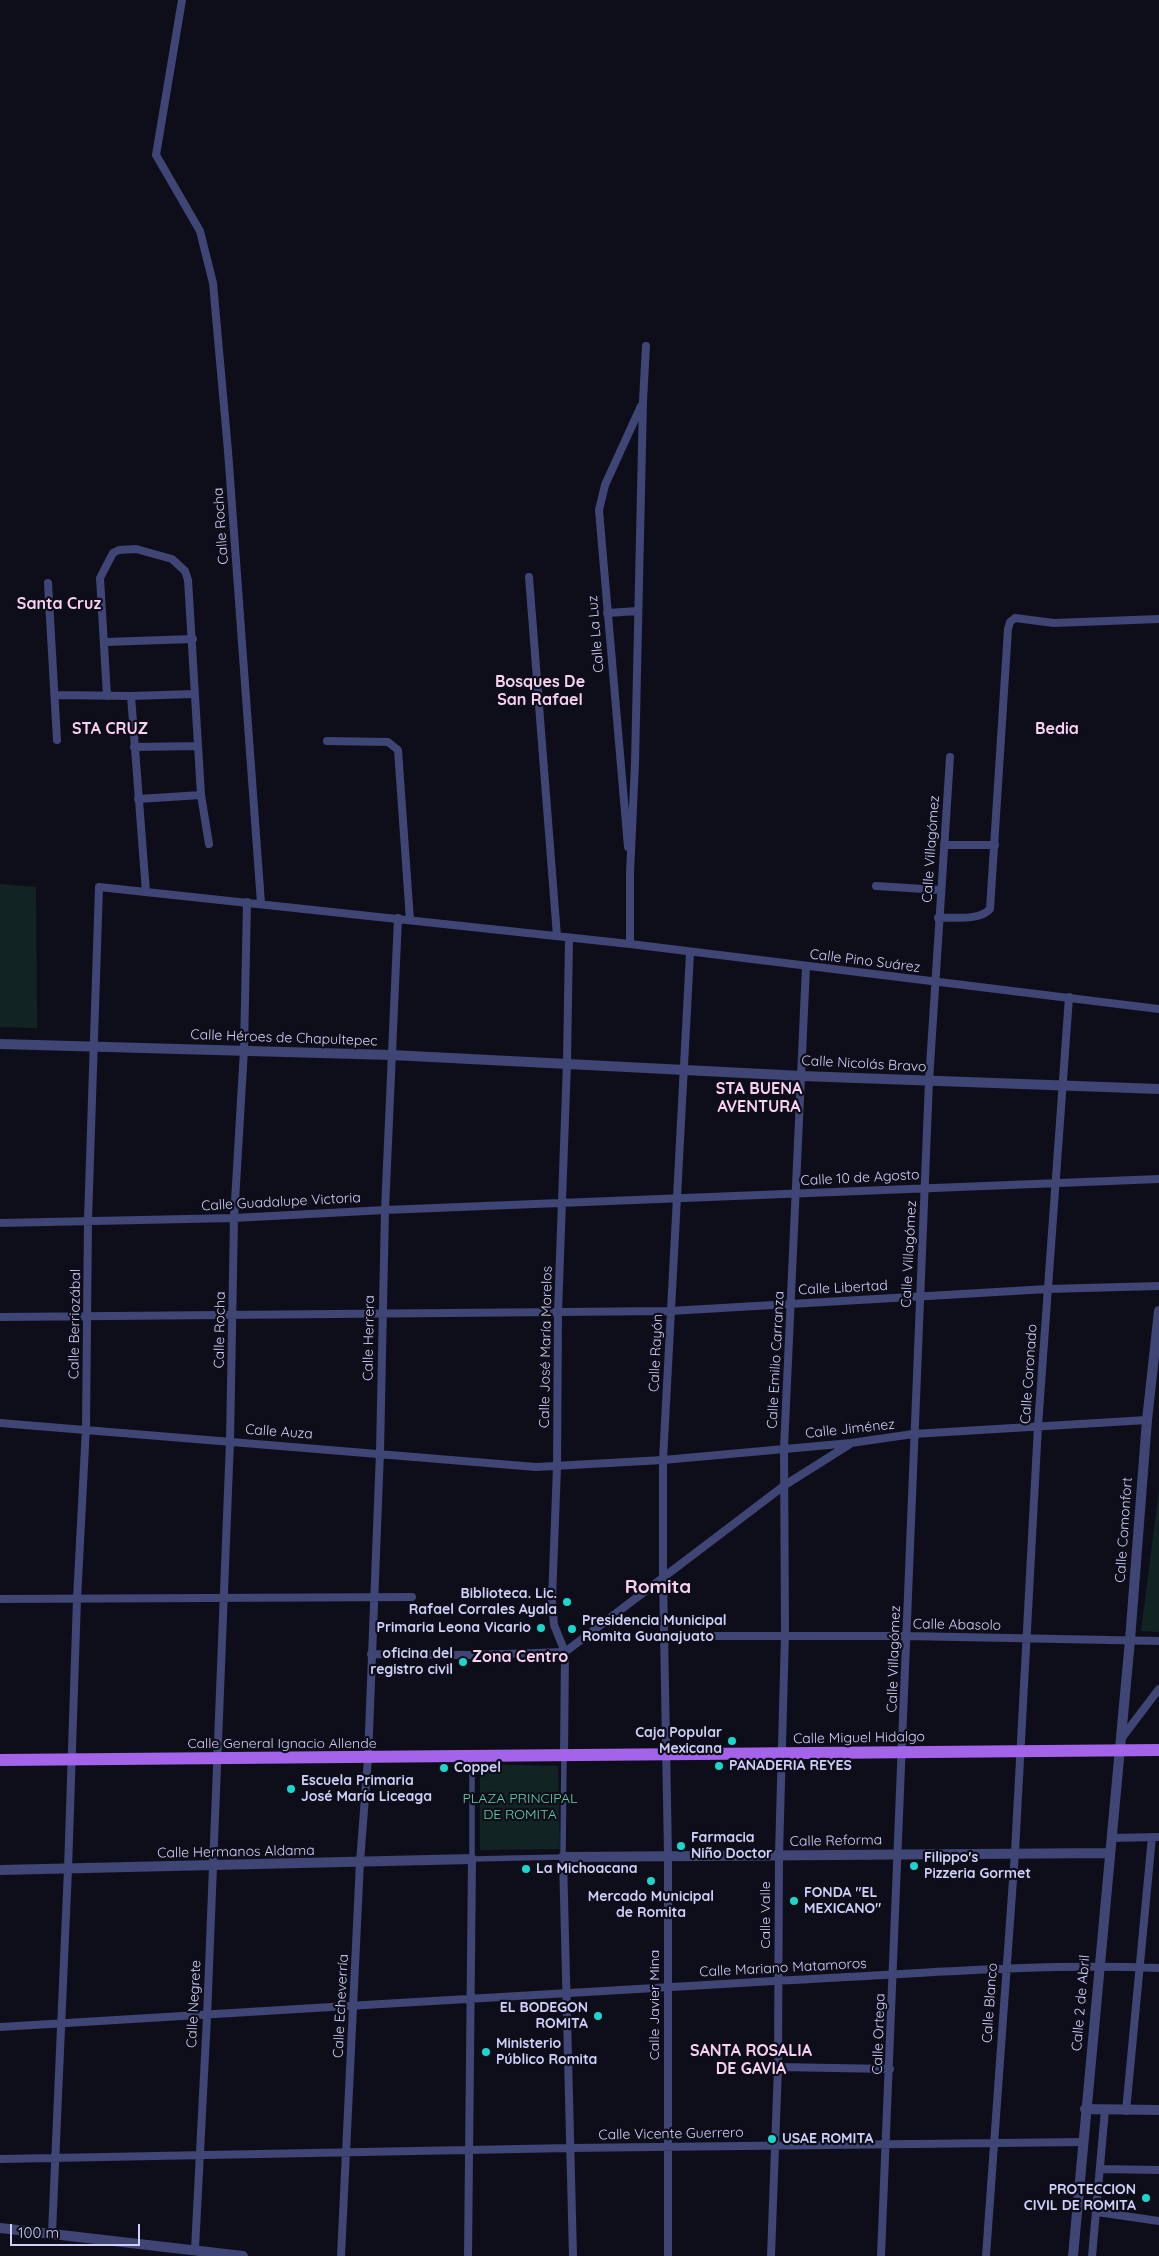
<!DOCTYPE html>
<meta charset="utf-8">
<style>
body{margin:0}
#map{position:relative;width:1159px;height:2256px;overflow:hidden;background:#0e0e1b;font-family:Quicksand,sans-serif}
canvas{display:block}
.scale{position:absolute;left:10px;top:2224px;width:130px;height:22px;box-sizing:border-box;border:2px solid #cfd0f8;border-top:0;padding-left:6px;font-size:15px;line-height:18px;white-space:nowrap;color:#cfd0f8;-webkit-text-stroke:4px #0e0e1b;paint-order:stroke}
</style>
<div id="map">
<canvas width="1159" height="2256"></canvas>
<div class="scale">100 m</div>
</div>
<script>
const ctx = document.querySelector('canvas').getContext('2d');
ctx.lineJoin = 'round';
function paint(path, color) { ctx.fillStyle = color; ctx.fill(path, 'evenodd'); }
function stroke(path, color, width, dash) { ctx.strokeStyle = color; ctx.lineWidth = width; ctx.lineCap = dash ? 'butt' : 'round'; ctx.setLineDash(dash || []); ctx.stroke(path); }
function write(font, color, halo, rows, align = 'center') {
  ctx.font = font + ' Quicksand,sans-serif'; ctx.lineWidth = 4.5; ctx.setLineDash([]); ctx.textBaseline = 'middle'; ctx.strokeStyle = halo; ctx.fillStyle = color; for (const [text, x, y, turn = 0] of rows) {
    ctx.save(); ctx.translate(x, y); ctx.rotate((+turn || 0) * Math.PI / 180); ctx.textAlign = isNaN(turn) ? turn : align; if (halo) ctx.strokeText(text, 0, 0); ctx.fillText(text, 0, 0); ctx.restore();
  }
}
paint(new Path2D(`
 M0,884L36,887L37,1028L0,1027Z
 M1159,1490V1632L1141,1631Z
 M480,1764L558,1766L560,1849L480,1850Z`), '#122421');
stroke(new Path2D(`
 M472,1757V1859L563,1857L564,1754`), '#3f4574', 5.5);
stroke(new Path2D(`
 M182,0L156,155L200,231L213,283L228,451L261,903
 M529,577L557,936
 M48,583L57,740
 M607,613L638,611
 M105,642L193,639
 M56,695L131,696L194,694
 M107,696L100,578L113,553L119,550L136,549L172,559L185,571L188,580L201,795L209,844
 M131,696L146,892
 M327,741L388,742L398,750L410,920
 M134,747L198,746
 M138,799L201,795
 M944,845H995
 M628,847L599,510L605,485L641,406
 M876,886L940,890
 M938,918C955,917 979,921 990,909L1008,629L1010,622L1015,618L1054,623L1159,619
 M630,944V873L635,763L643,401L646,346
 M0,1223L234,1218L385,1210L1159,1179
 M0,1317L670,1311L1048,1289L1159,1286
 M0,1423L536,1467L663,1460L851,1443L913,1434L1147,1420
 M0,1599L412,1597
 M663,1636H907L1159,1641
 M565,1652L785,1485L850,1444
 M371,1654L472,1655L565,1652
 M1121,1739L1159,1689
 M564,1754L565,1652L554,1625L552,1600L557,1467L558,1312L567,1063L569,938
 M1111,1838L1159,1837
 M563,1857L573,2256
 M0,2027C258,2013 516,1994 774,1981C902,1975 1031,1963 1159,1968
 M778,2067L890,2069
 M1126,2111L1152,1837
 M0,2159L570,2148L1083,2142
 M1101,2169L1159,2170
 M1097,2212L1159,2221
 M52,2233L68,1869L77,1599L86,1428L88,1220L99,887L630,944L1159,1009
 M195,2249L207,2017L230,1441L234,1218L244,1050L247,902
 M341,2256L360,1862L368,1758L380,1452L385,1210L398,918
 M468,2256L472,1859
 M668,2256V1855L663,1576V1460L690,953
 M771,2256L778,2067L779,1855L785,1635L784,1448L806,967
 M881,2256L929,1081L950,757
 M986,2256L1015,1852L1038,1426L1069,997
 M1092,2256L1105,2110`), '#3f4574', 8);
stroke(new Path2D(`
 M0,1044L392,1055L802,1076L1159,1089
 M563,1857L1110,1853
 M0,1870L472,1859
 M1085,2109L1159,2110
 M0,2228L243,2256
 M1073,2256L1130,1640L1147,1420L1159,1311`), '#3f4574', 10);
stroke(new Path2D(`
 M0,1760L1159,1750`), '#a464e9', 12);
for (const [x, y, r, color] of [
 [567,1602,5,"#1ed5cd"],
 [541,1628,5,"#1ed5cd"],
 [572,1629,5,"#1ed5cd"],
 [463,1662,5,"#1ed5cd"],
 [732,1741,5,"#1ed5cd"],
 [719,1766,5,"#1ed5cd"],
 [444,1768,5,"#1ed5cd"],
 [291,1789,5,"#1ed5cd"],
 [681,1846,5,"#1ed5cd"],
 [914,1866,5,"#1ed5cd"],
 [526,1869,5,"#1ed5cd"],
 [651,1881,5,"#1ed5cd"],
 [794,1901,5,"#1ed5cd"],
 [598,2016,5,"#1ed5cd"],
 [486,2052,5,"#1ed5cd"],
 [772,2139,5,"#1ed5cd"],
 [1146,2198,5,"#1ed5cd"]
]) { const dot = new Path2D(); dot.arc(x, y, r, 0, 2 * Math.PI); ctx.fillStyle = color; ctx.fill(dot); stroke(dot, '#0e0e1b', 2); }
write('14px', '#cfd0f8', '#0e0e1b', [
 ["Calle Rocha",221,526,-94],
 ["Calle La Luz",596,634,-95],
 ["Calle Villagómez",931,849,-86],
 ["Calle Pino Suárez",865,961,7],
 ["Calle Héroes de Chapultepec",284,1038,2],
 ["Calle Nicolás Bravo",864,1064,3],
 ["Calle 10 de Agosto",860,1178,-3],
 ["Calle Guadalupe Victoria",281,1202,-3],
 ["Calle Villagómez",909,1254,-87],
 ["Calle Libertad",843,1288,-3],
 ["Calle Berriozábal",75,1324,-89],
 ["Calle Rocha",220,1330,-89],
 ["Calle Herrera",369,1338,-89],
 ["Calle José María Morelos",546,1347,-89],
 ["Calle Rayón",656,1353,-87],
 ["Calle Emilio Carranza",776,1360,-87],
 ["Calle Coronado",1029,1374,-86],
 ["Calle Jiménez",850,1429,-6],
 ["Calle Auza",279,1432,4],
 ["Calle Comonfort",1124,1530,-86],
 ["Calle Abasolo",957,1625,1],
 ["Calle Villagómez",894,1659,-88],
 ["Calle Miguel Hidalgo",859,1738,-1],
 ["Calle General Ignacio Allende",282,1744],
 ["Calle Reforma",836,1841,-1],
 ["Calle Hermanos Aldama",236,1852,-1],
 ["Calle Valle",766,1915,-90],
 ["Calle Mariano Matamoros",783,1968,-3],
 ["Calle Blanco",990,2003,-86],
 ["Calle 2 de Abril",1081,2003,-85],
 ["Calle Negrete",194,2004,-87],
 ["Calle Javier Mina",655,2005,-90],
 ["Calle Echeverría",341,2006,-87],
 ["Calle Ortega",879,2034,-88],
 ["Calle Vicente Guerrero",671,2134,-1]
]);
write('bold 14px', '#cfd0f8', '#0e0e1b', [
 ["Biblioteca. Lic.",557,1594,"right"],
 ["Rafael Corrales Ayala",557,1610,"right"],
 ["Presidencia Municipal",582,1621],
 ["Romita Guanajuato",582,1637],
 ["Primaria Leona Vicario",531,1628,"right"],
 ["oficina del",453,1654,"right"],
 ["registro civil",453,1670,"right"],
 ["Caja Popular",722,1733,"right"],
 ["Mexicana",722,1749,"right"],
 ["PANADERIA REYES",729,1766],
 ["Coppel",454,1768],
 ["Escuela Primaria",301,1781],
 ["José María Liceaga",301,1797],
 ["Farmacia",691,1838],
 ["Niño Doctor",691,1854],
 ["Filippo's",924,1858],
 ["Pizzeria Gormet",924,1874],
 ["La Michoacana",536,1869],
 ["FONDA \"EL",804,1893],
 ["MEXICANO\"",804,1909],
 ["Mercado Municipal",651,1897,"center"],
 ["de Romita",651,1913,"center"],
 ["EL BODEGON",588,2008,"right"],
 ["ROMITA",588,2024,"right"],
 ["Ministerio",496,2044],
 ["Público Romita",496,2060],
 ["USAE ROMITA",782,2139],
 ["PROTECCION",1136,2190,"right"],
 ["CIVIL DE ROMITA",1136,2206,"right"]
], 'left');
write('14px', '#66cda4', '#0e0e1b', [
 ["PLAZA PRINCIPAL",520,1799],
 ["DE ROMITA",520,1815]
]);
write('bold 16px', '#f8d0f0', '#0e0e1b', [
 ["Santa Cruz",59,604],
 ["Bosques De",540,682],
 ["San Rafael",540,700],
 ["STA CRUZ",110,729],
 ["Bedia",1057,729],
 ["STA BUENA",759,1089],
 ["AVENTURA",759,1107],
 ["Zona Centro",520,1657],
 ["SANTA ROSALIA",751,2051],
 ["DE GAVIA",751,2069]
]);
write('bold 19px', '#f8d0f0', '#0e0e1b', [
 ["Romita",658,1587]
]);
</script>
